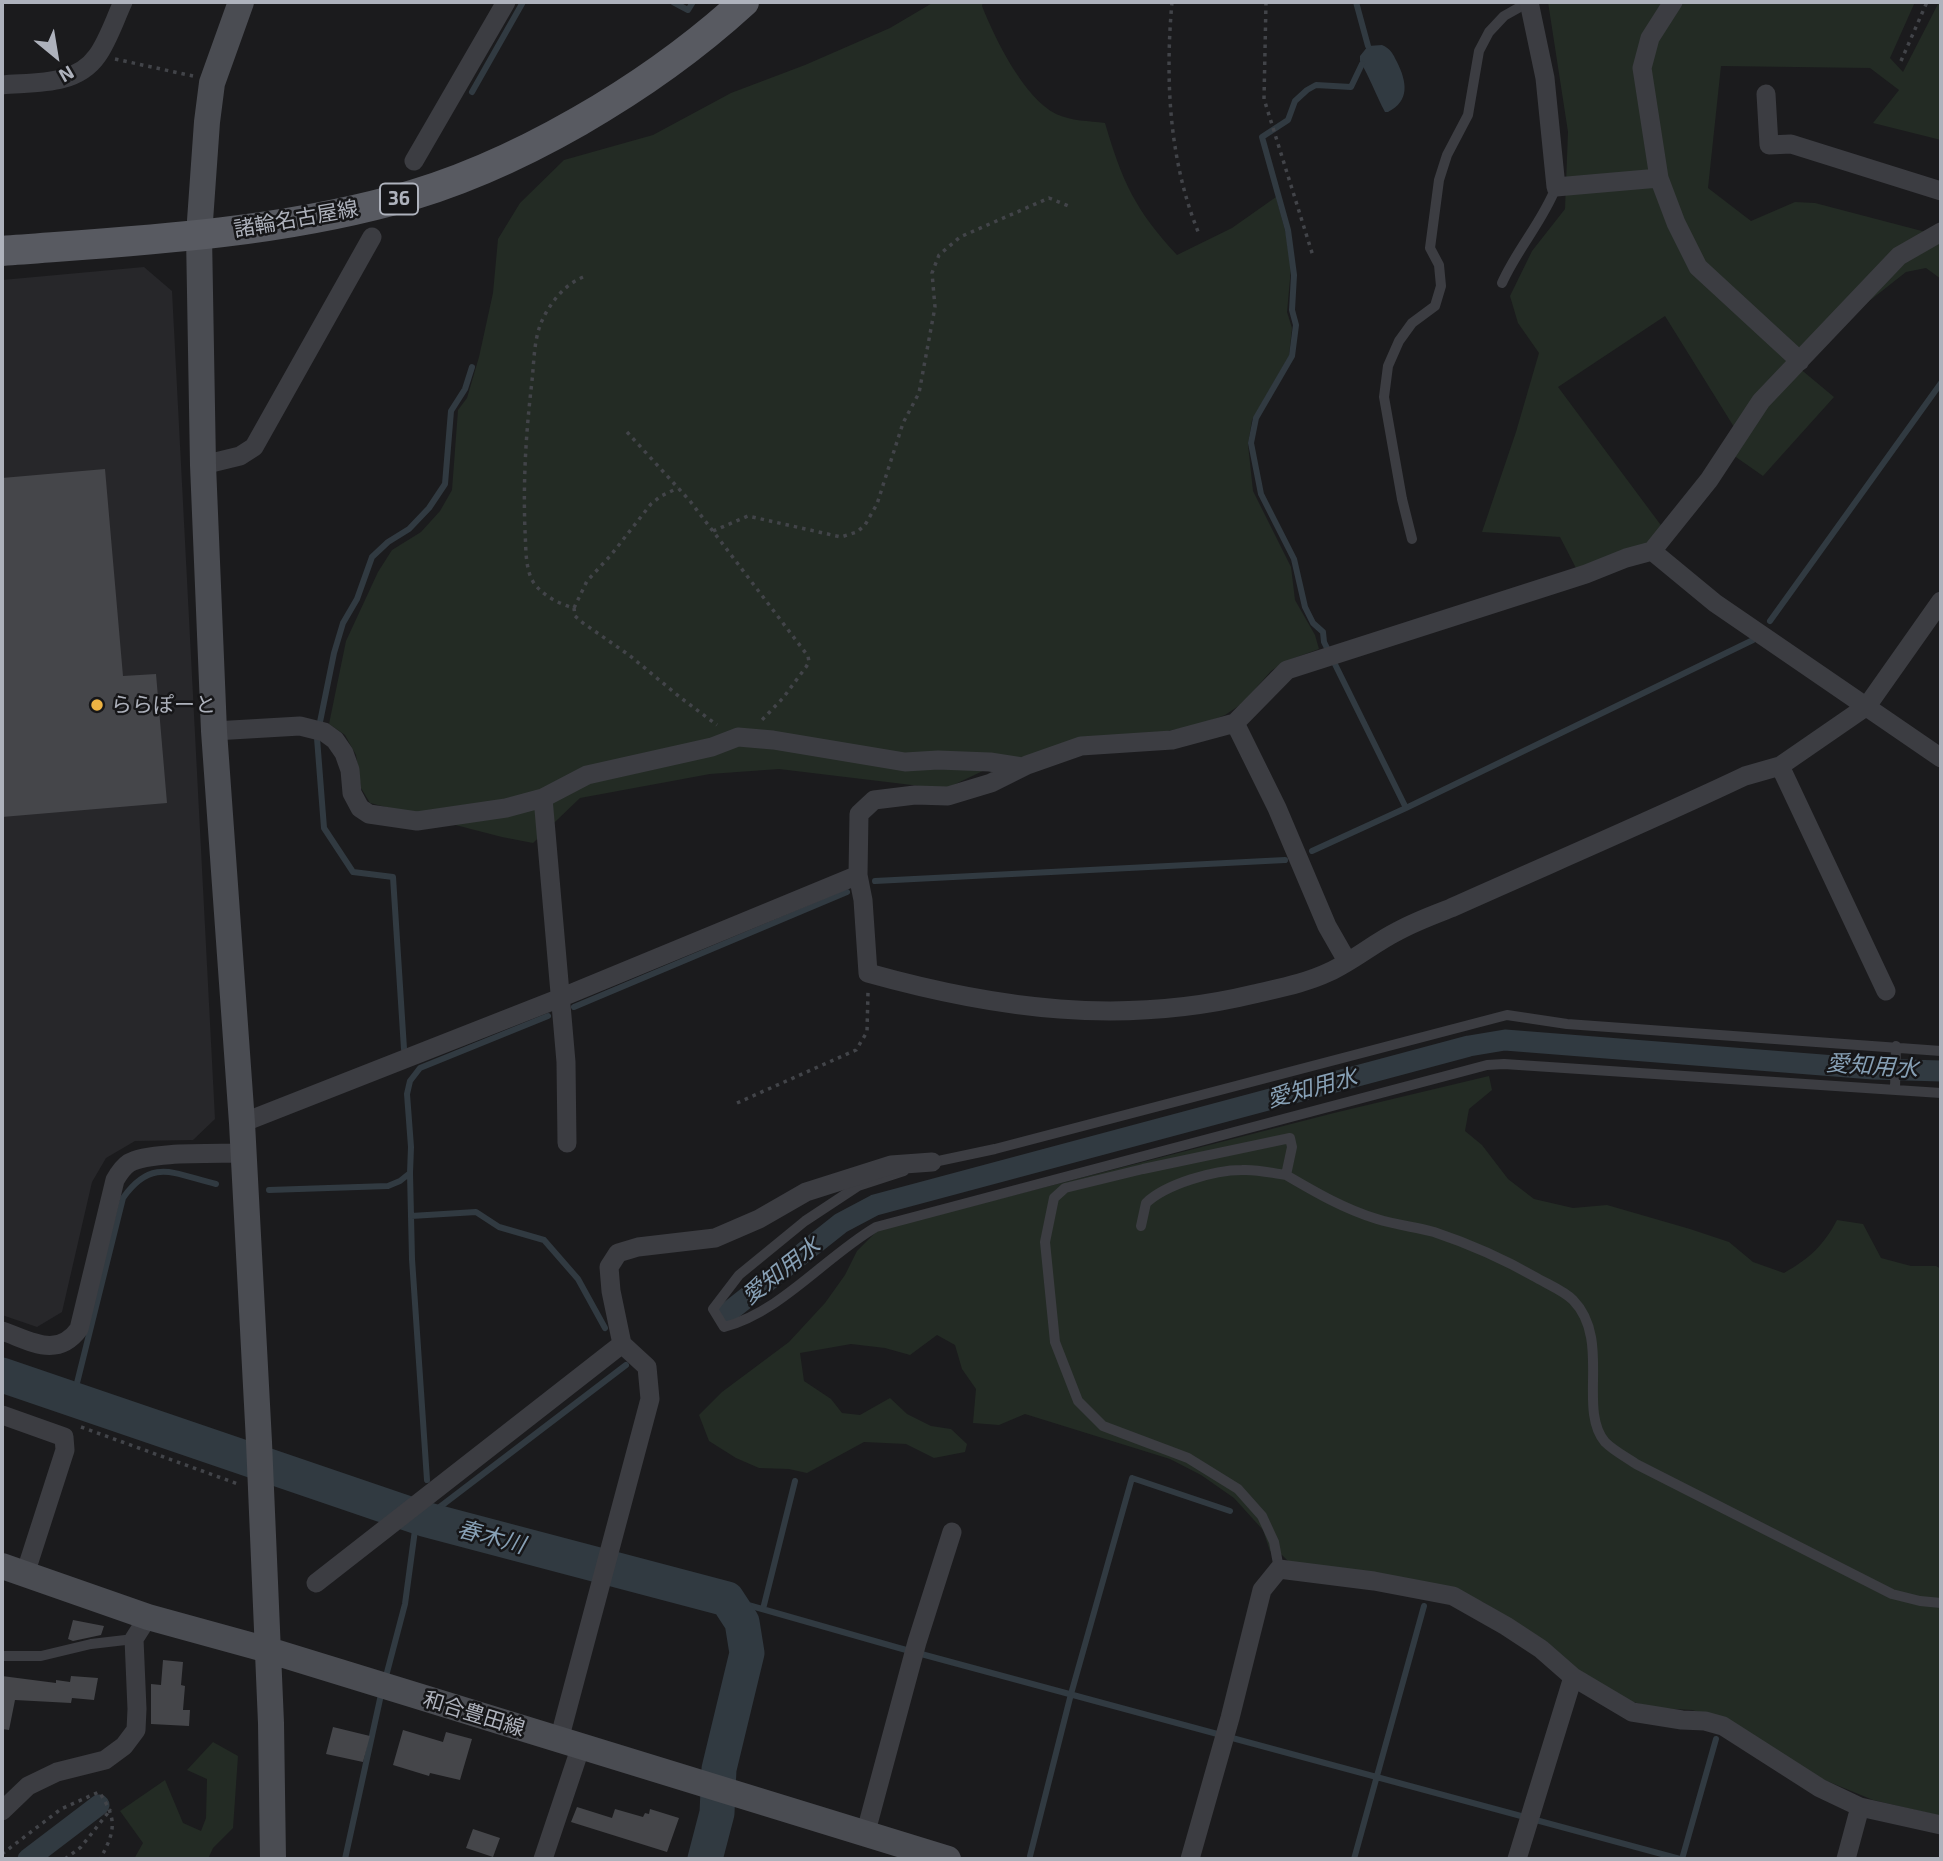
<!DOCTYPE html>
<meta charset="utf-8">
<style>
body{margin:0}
#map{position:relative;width:1943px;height:1861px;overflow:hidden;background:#1b1b1d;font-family:"Exo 2",sans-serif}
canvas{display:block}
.frame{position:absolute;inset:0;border:4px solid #aeb2bc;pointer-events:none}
.north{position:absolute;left:21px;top:21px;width:70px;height:70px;-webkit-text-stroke:5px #161618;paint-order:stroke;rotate:150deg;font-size:19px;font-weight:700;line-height:28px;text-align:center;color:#aeb2bc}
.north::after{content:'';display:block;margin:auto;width:24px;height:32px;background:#aeb2bc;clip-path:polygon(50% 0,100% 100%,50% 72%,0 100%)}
</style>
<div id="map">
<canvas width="1943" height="1861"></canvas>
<div class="frame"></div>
<div class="north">N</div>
</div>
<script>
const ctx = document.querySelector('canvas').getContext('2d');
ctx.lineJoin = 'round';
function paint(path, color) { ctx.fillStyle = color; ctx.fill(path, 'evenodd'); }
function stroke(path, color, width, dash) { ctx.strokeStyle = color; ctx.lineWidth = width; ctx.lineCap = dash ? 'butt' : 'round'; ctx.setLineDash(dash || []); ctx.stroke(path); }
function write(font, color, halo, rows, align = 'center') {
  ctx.font = font + ' "Exo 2","Noto Sans JP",sans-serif'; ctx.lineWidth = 5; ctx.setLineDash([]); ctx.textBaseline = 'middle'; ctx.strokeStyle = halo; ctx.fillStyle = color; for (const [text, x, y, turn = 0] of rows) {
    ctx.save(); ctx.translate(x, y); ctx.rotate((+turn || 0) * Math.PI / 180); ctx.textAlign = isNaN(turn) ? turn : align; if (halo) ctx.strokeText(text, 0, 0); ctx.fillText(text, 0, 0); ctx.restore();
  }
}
paint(new Path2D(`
 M144,267L172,291L215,1119L193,1140L135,1141L106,1158L92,1182L62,1312L37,1327L2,1315V280Z`), '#27272a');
paint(new Path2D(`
 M934,2H983L982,6C995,39 1024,98 1056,114C1071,121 1089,121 1105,123C1122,181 1135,210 1177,255L1232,228L1276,197L1286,234L1291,268L1287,312L1292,328L1289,356L1252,420L1248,444L1253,491L1291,567L1295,600L1315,635L1319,649L1286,661L1271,671L1243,703L1225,715L1202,724L1026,760L1010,758L945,789L779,769L710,774L580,798L533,843L502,837L370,803L361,788L356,755L345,735L329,724L346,641L378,572L392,550L421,532L440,511L452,490L458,410L467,398L479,357L493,293L498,239L520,203L564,160L653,135L731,93L805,65L890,28Z
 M1548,2H1915L1890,58L1903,72L1939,2H1941V140L1873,123L1899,90L1870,68L1721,66L1708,188L1751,221L1795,202L1815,203L1941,236V279L1926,268L1906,272L1792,362L1834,397L1763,476L1733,455L1734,427L1665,316L1558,387L1663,528L1646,546L1577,570L1560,537L1482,532L1516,432L1539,353L1518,323L1510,296L1532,251L1565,209L1568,132Z
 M1489,1076L1492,1090L1469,1109L1465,1131L1482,1145L1508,1179L1534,1199L1573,1208L1607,1205L1690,1229L1729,1242L1753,1262L1784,1273C1809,1259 1824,1245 1837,1220L1863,1224L1881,1258L1911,1266H1936L1941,1269V1816L1873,1800L1822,1779L1727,1720L1692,1710L1657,1708L1628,1701L1577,1669L1483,1602L1290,1563L1282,1555L1270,1551L1263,1530L1234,1498L1201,1475L1170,1459L1025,1414L999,1425L973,1423L976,1389L962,1369L955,1345L937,1335L910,1355L885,1348L851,1344L800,1353L804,1381L831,1399L842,1413L860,1415L890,1398L907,1414L931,1426L951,1429L967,1444L965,1452L934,1458L906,1444L864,1442L807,1473L789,1469L759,1468L736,1458L709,1441L699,1415L722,1392L789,1342L825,1303L845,1275L857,1251L878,1230L1334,1113Z
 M213,1742L238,1756L233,1828L213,1848L208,1859H134L143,1843L120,1811L165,1780L183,1823L201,1831L206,1818L207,1779L187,1770Z`), '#232b24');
paint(new Path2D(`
 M1382,45C1391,49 1393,54 1397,62C1407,82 1410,101 1388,112H1385C1376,95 1370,78 1360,61V56L1368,46Z`), '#313a41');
stroke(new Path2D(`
 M673,2L688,10L693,2
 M1356,2L1368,46
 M1362,64L1351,87L1316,85L1307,90L1295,101L1288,120L1262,137L1288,230L1294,275L1292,310L1296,325L1292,356L1256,418L1251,443L1261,494L1294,559L1305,607L1313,623L1323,632L1324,642L1406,808
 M472,92L523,2
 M1770,621L1941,383
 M320,722L334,653L343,623L357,599L372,557L388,542L409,529L429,508L445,484L451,411L465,389L472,367
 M317,738L324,828L353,872L393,877L404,1049
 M1312,851L1406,808L1753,640
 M875,881L1285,860
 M574,1007L847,892
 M410,1173L412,1259L427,1480
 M269,1190L388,1186L400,1181L410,1173L411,1147L407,1094L410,1081L420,1068L548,1016
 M411,1216L476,1212L499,1227L544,1240L578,1279L605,1328
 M73,1399L123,1198C152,1157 174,1174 216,1184
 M727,1599L899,1648L1680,1859
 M763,1609L795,1481
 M385,1680L405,1604L415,1530L424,1519L626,1365
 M1030,1856L1071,1694L1132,1478L1230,1511
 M345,1859L382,1690
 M1354,1859L1424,1606
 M1682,1859L1716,1739`), '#313a41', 6);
stroke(new Path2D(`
 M726,1314L841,1223L875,1205L1469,1046L1505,1040L1873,1069L1941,1071
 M28,1859L99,1805`), '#313a41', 21);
stroke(new Path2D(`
 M2,1375L424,1519L727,1599L742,1622L747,1653L719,1769L717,1813L705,1859`), '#313a41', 35);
paint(new Path2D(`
 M105,469L123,676L156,674L167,803L2,817V478Z
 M73,1620L104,1626L101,1635L73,1641L68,1639Z
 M163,1660L183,1662L181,1685L185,1686L183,1710H190L189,1726L151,1724V1684L161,1685Z
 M2,1676L56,1683V1680L70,1682L71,1676L98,1678L94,1700L72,1698L71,1703L15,1700L9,1730L2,1729Z
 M333,1727L370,1736L363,1762L326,1754Z
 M403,1730L443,1742L446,1732L472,1739L460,1780L430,1773L429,1776L393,1765Z
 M577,1807L612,1818L615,1809L643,1817L645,1813L649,1814L650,1809L679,1818L667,1852L571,1822Z
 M473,1829L500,1838L493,1857L466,1848Z`), '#45464a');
stroke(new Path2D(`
 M1172,2C1165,80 1169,161 1199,234
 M1266,2L1264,99L1313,256
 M115,59L193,76
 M1901,61L1927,2
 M583,277C564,285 549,304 541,323C534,340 534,362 532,381C526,432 523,480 525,531C526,546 525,563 531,578C538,593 558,604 574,608L575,616L583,623L629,655L681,698L717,725
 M627,432L690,501L808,656L809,662L806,667L783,698L761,721
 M713,531L748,516L841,537L857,532L865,525L877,504L903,423L919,393L935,307L932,273L939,255L960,237L1049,198L1071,207
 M574,608L587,581L611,555L651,504L661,496L678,488
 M737,1103L856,1050L867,1032L868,992
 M81,1427L238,1484
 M2,1854L61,1809L99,1792C117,1818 116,1831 100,1859
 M65,1859L81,1847L111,1809`), '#424449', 3.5, [3.5, 5]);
stroke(new Path2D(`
 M1502,283C1517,249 1543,221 1556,187
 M1412,539L1402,499L1384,397L1388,366L1399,341L1412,323L1435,306L1441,286L1439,265L1430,248L1439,180L1447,155L1468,115L1479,51L1489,32L1504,16L1529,2
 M1895,1090L1896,1046
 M929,1163L995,1149L1507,1015L1567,1024L1941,1051
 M904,1171L858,1186L805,1221L739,1275L713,1309L724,1327C781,1312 825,1257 876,1227L1487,1065L1504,1064L1941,1093
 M1141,1226L1146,1203C1166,1184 1214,1170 1242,1170C1257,1169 1271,1173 1286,1175
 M1279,1569L1274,1542L1262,1516L1238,1489L1188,1458L1103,1426L1078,1401L1055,1342L1045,1242L1054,1198L1065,1188L1143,1169L1290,1138L1292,1147L1286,1175C1315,1192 1344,1209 1377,1219C1396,1225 1416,1227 1434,1232C1470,1244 1504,1259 1537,1278C1549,1285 1564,1291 1573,1300C1612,1340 1577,1409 1605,1442C1614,1451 1626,1457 1636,1464L1892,1594L1920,1601L1941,1603
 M2,1656H41L91,1644L134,1639`), '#3c3d42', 10);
stroke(new Path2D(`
 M1529,2L1545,78L1556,187L1659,178
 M1673,2L1650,38L1642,68L1659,178L1676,223L1698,267L1800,361
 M2,85C35,82 76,86 97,56C108,41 115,19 123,2
 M1766,94L1769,145L1791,144L1941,191
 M414,161L506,2
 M1941,232L1899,256L1761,401L1709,480L1652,551L1626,558L1586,574L1287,670L1235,723L1172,740L1081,746L1027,765L991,783L948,796L915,795L874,800L859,814L858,875L863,900L868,973C997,1009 1122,1026 1254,994C1279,988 1306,983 1329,972C1353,961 1374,943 1398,931C1414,922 1433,915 1451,908C1549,864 1648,822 1745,776L1780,766L1867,706L1941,601
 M203,465L240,456L254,447L372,237
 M1652,551L1715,603L1941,758
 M1235,723L1277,808L1327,926L1347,961
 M214,731L300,726L324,732L335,740L344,753L350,770L352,793L360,808L369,814L417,821L506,808L543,798L587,775L712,747L738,737L773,740L905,762L938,760L990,762L1022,767
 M1780,766L1886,991
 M543,798L566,1062L567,1143
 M242,1123L560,998L858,875
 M2,1331C31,1341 57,1359 79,1329L115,1180C119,1173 123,1167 129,1163C149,1151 218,1154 243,1153
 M2,1415L64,1437L65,1450L25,1574
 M316,1583L622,1344
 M559,1740L650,1399L647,1367L622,1344L611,1291L609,1267L618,1253L638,1247L715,1238L759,1219L806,1192L891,1165L932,1162
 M2,1811L28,1786L57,1772L105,1760L124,1746L136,1730L137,1709L134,1639L148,1617
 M865,1835L917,1642L952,1532
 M543,1859L581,1746
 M1190,1859L1230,1718L1262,1590L1279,1569L1374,1581L1453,1596L1506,1626L1541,1649L1573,1677L1632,1712L1682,1720L1705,1721L1723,1726L1820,1788L1860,1807L1941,1825
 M1517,1859L1573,1677
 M1846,1859L1860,1807`), '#3c3d42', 19);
stroke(new Path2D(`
 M241,2L212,83L207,122L199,235L203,465L214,731L242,1123L259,1442L271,1723L273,1859
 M2,1566L148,1617L268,1650L948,1859`), '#4a4c52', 26);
stroke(new Path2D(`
 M2,251C132,241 264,235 391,201C514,169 651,87 744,2`), '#585a61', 30);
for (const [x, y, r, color] of [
 [97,705,7,"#edb343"]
]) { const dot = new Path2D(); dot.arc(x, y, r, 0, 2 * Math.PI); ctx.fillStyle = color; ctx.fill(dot); stroke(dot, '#161618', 2.5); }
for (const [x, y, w] of [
 [399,199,38]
]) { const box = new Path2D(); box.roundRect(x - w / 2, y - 15.5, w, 31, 5); ctx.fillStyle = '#161618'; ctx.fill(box); stroke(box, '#aeb2bc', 2); }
write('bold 19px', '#aeb2bc', null, [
 ["36",399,199]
]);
write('21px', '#aeb2bc', '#161618', [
 ["諸輪名古屋線",296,219,-10],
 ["和合豊田線",474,1714,17]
]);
write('21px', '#aeb2bc', '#161618', [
 ["ららぽーと",111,705]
], 'left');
write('italic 23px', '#87a0b5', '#161618', [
 ["愛知用水",1872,1066,4],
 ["愛知用水",1312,1088,-15],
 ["愛知用水",781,1271,-38],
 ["春木川",491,1537,15]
]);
</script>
